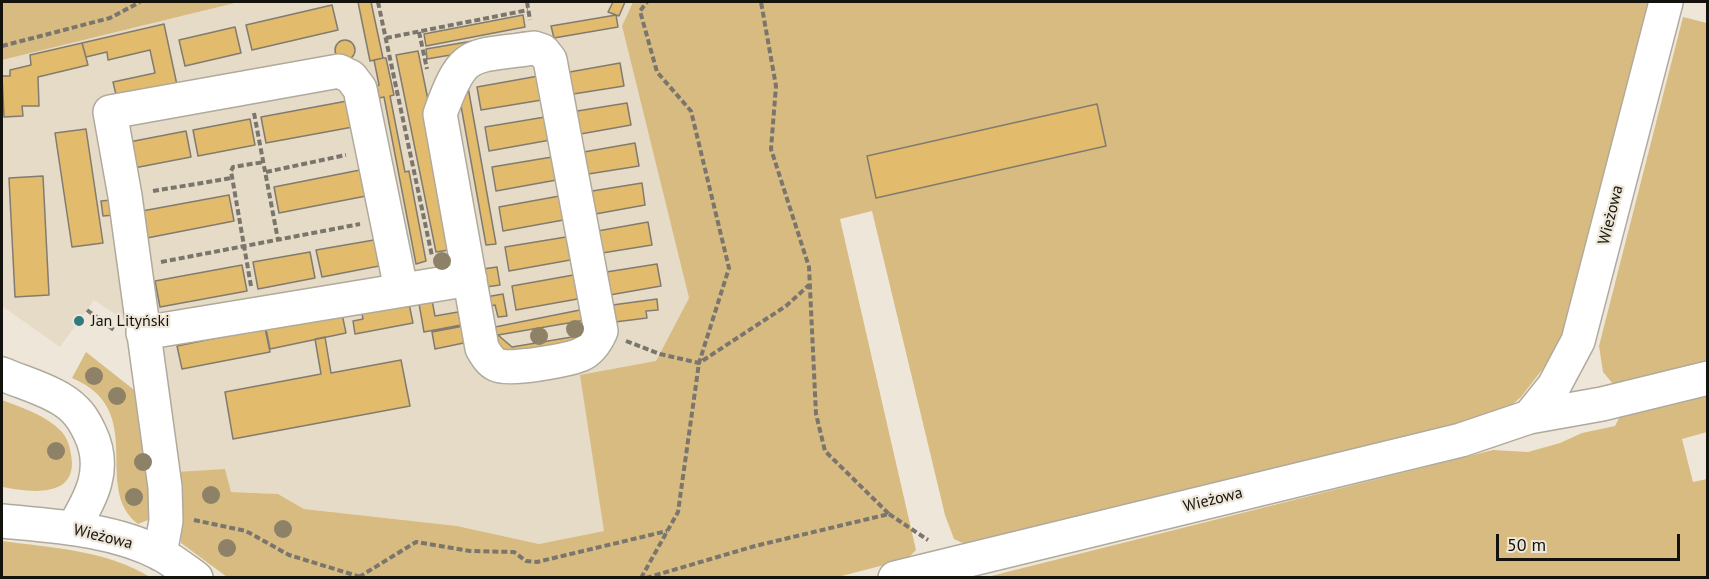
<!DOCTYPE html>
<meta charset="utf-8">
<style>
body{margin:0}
#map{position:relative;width:1709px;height:579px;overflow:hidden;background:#eee7d9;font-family:"PT Sans",sans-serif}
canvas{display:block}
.frame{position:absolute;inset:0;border:3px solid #14120d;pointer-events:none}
.scale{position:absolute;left:1496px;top:534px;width:184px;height:27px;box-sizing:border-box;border:3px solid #14120d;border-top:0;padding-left:8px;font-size:18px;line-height:21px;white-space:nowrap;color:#14120d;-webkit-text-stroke:4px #eee7d9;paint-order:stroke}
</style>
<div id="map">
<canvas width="1709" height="579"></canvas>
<div class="frame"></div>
<div class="scale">50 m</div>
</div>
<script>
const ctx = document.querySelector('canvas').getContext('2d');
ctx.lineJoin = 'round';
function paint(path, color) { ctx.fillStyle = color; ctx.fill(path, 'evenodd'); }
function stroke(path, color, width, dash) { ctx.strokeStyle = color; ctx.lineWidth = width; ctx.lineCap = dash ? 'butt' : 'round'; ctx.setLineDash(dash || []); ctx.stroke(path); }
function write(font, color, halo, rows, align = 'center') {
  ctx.font = font + ' "PT Sans",sans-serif'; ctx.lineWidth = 4.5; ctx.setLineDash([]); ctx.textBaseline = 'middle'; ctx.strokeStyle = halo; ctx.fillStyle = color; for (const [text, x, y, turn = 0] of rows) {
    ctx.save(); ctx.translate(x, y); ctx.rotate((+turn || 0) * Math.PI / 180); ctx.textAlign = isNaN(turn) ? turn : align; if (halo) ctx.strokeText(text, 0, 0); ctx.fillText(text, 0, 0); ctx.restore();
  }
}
paint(new Path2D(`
 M239,2H633L622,26L689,298L656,361L609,530L539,544L457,526L304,509L278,494L231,492L177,472L136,328L94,300L60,347L2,306V60Z`), '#e6dbc7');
paint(new Path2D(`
 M2,2H239L2,60Z
 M633,2H1660L1562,344L1521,397L1507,409L1472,427L969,546L954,539L945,515L872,211L840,219L916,550L907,559L834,578L227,577L181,543L177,472L225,469L231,492L278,494L304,509L457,526L539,544L604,531L580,375L656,361L689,298L622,26Z
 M1683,17L1707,23V369L1618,390L1603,372L1599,346Z
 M86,352L138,393L156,507L148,520L138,524C91,488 149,410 72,378Z
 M1707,394V432L1682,439L1693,482L1707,479V577L983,578L1493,450L1528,452L1560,443L1582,433L1615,426L1620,416Z
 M2,400C23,408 46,415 62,432C69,440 71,452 72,462C73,500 25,491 2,487Z
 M2,541C52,548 106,550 150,577H2Z`), '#d8bb81');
const building = new Path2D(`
 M358,2H371L383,58L370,61Z
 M613,2H625L619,16L608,12Z
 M332,5L338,30L252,50L246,25Z
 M523,15L525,27L426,46L424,34Z
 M616,15L618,27L554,38L551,26Z
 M164,24L177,85L117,99L113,82L155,73L150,50L108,60L107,52L86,57L82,43Z
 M235,27L241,53L185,66L179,40Z
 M525,32L527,42L427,59L426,49Z
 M335 50a10 10 0 1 1 20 0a10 10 0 1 1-20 0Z
 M82,43L88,65L38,77L39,106H22L23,116L4,117L2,76H10V70L31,65L30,55Z
 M418,51L432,119L449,250L436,252L396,55Z
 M383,58H386L394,95L390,96L405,172L409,171L426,261L416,264L384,97L379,98L377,86L379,85L374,60Z
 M620,63L624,86L567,95L564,73Z
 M544,75L548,99L481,110L477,87Z
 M468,87L496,244L486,245L458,89Z
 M347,101L353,127L266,143L261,117Z
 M627,103L631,125L575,135L571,112Z
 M1097,104L1106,146L876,198L867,156Z
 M551,116L556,139L489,151L485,127Z
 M250,119L255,145L198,156L193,130Z
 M86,129L103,243L72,247L55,133Z
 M186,131L191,157L134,168L129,142Z
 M635,143L639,166L582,175L578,153Z
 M558,156L562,179L496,191L492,167Z
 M360,170L366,196L279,213L274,187Z
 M43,176L49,295L15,297L9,178Z
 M642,183L645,205L590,215L586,192Z
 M229,195L234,221L147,238L142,211Z
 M565,195L569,219L503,231L499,207Z
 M112,200L114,215L103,216L101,201Z
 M648,222L652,245L596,254L592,232Z
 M572,236L576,259L509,271L505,247Z
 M374,240L379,266L322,277L316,250Z
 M310,252L315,278L258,289L253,262Z
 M657,264L661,286L604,296L600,273Z
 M242,265L247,291L160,307L155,281Z
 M497,267L500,285L479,288L476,270Z
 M579,274L583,298L516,310L512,286Z
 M503,294L507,316L498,317L495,305L491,306L495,327L585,309L586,320L498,335L512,347L578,336L579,343L505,353L490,341L480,298Z
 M431,295L435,316L458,312L461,325L424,332L418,298Z
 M408,299L413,323L355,334L353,321L363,319L361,309Z
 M657,299L658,310L646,311L647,318L607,323L605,306Z
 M341,309L346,333L270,349L265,324Z
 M469,325L473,341L435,349L432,332Z
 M265,328L270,352L182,369L177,346Z
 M325,337L331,373L401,360L410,406L233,439L225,392L321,374L315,339Z`);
paint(building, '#e2bb6c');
stroke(building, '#827b6f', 1.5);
const minor = new Path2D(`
 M534,48L543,51L550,60L601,331C597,340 590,351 580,355C567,360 509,371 497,365C490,362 486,355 482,348L440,114C464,47 469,58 534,48Z
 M143,333L470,279
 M2,374C21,382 43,388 61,399C76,408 83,418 90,433C107,468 92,497 73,528
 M1529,417L1554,386L1578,341L1666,2
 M2,521C54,526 113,529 161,554C173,561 185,570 196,578
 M160,554L166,521L165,487L125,196L110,112L339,71L351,77L360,89L401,289
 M895,578L1461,440L1529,417L1602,404L1708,378`);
stroke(minor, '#b0aa9c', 36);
stroke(new Path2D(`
 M378,2L432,256
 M527,2L530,20
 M419,32L427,69
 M386,38L528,10
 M2,46L110,18L140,2
 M254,113L278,240
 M266,172L346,155
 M153,191L232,178
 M161,262L360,224
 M251,286L231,171L233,167L264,162
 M87,310L114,330
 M626,341L660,354L699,363L786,306L809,285
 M889,514L928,540
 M194,520L246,531L289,555L364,578
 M359,577L416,542L470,551L514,552L526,561L537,562L667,531
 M641,578L678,512L699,363L729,268L691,111L657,72L640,11L647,2
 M646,578L755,546L889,514L825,451L816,414L809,267L771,149L776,86L761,2`), '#7b766d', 4, [6, 3]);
stroke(minor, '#fff', 33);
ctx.fillStyle = '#8d8167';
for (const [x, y] of [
 [442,261],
 [575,329],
 [539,336],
 [94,376],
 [117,396],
 [56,451],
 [143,462],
 [211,495],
 [134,497],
 [283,529],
 [227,548]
]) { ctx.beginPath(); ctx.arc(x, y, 9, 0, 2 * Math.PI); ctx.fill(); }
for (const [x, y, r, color] of [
 [79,321,6,"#317981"]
]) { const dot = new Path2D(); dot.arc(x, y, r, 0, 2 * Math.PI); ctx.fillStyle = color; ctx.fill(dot); stroke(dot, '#eee7d9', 2); }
write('16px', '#14120d', '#eee7d9', [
 ["Wieżowa",1611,215,-76],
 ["Wieżowa",1213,500,-14],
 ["Wieżowa",103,537,14]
]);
write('16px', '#14120d', '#eee7d9', [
 ["Jan Lityński",91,321]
], 'left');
</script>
